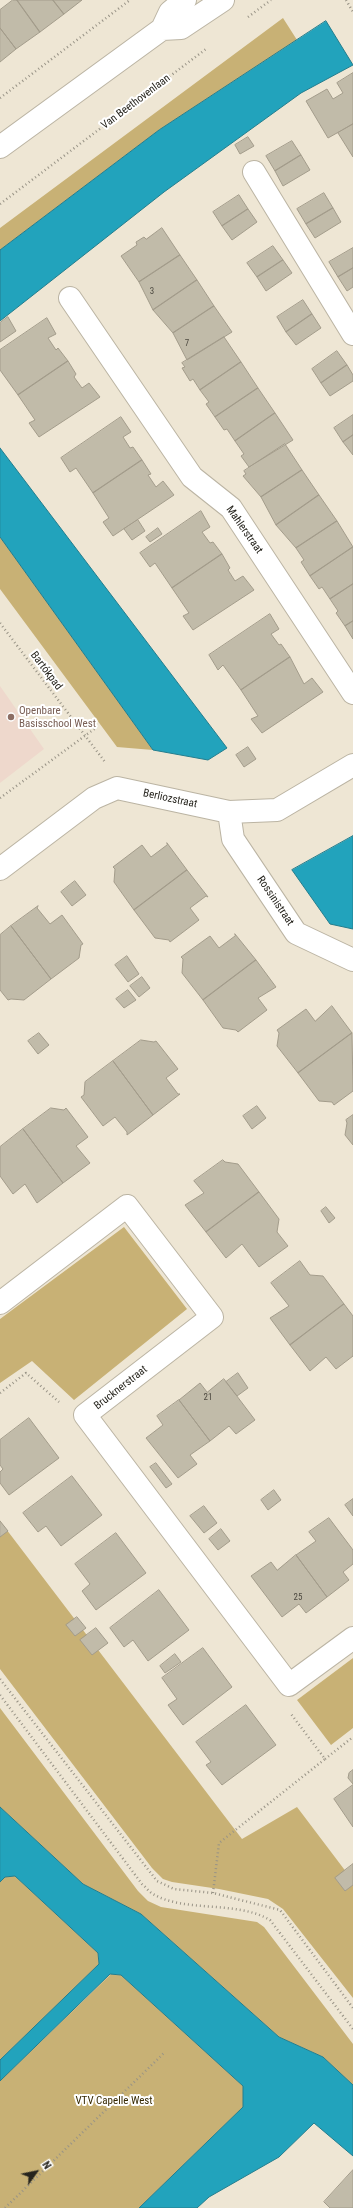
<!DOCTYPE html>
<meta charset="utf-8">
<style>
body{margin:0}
#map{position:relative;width:353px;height:2208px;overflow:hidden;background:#eee6d4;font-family:"Roboto Condensed",sans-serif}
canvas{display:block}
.north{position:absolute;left:16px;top:2152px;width:40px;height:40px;-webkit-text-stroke:3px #fff;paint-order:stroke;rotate:57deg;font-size:11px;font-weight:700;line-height:16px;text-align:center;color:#27251e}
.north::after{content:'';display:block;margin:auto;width:14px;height:18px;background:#27251e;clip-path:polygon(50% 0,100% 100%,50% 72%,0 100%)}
</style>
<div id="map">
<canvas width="353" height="2208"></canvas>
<div class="north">N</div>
</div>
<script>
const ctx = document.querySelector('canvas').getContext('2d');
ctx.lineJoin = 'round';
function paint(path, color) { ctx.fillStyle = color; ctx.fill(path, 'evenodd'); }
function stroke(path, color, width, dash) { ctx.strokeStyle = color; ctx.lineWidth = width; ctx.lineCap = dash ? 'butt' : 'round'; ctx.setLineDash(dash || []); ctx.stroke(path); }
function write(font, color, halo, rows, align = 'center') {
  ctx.font = font + ' "Roboto Condensed",sans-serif'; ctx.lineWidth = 4; ctx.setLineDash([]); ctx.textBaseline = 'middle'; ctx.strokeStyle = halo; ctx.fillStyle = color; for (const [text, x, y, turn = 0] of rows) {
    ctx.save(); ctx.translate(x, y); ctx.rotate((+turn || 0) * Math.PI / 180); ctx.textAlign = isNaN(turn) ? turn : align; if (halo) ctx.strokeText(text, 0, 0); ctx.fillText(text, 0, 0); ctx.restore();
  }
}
paint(new Path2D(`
 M0,686L44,749L0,783Z`), '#eed8cc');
paint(new Path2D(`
 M283,18L297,40L159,130L0,250V228Z
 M0,537L153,750L117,747L0,589Z
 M124,1227L187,1309L74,1400L32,1361L0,1383V1319Z
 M0,1521L242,1839L297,1807L353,1881V1998L283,1909L268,1899L219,1889L172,1882L163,1879L152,1868L0,1669Z
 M353,1658V1728L331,1745L297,1700Z
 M0,1708L138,1891L148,1901L161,1907L257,1922L264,1927L353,2044V2085L323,2057L279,2037L141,1914L83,1884L0,1807Z
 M15,1876L98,1953L99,1964L0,2060V1882L5,1877Z
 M111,1974L121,1975L243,2086V2107L139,2208H0V2081Z`), '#c8b175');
const water = new Path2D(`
 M326,21L353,65L301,93L164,192L0,321V250L159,130Z
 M0,448L227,748L208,760L153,750L0,537Z
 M353,836V929L330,924L292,870Z
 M0,1807L83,1884L141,1914L279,2037L323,2057L353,2085V2156L314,2123L279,2157L209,2197L197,2208H139L243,2107V2086L121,1975L110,1974L0,2081V2060L99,1964L98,1953L15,1876L5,1877L0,1882Z`);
paint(water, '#22a3bc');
stroke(water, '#247d8d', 1);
const building = new Path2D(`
 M13,0H17L40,32L16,49L0,28V10Z
 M17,0H53L64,14L40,32Z
 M53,0H82L64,14Z
 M0,28L16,49L0,62Z
 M353,73V124L328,138L306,101L327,89L333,99L343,93L337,83Z
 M353,124V157L338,133Z
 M248,137L254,146L240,154L235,145Z
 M292,141L301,155L275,171L266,156Z
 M301,155L310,170L283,186L275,171Z
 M324,193L333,208L306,224L297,209Z
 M239,195L248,209L222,226L213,212Z
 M333,208L341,222L315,238L306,224Z
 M248,209L257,222L232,240L222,226Z
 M162,228L180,255L139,282L121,256L137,245L136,242L144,237L146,239Z
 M273,246L283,260L257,277L247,263Z
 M353,248V268L338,277L329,262Z
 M180,255L197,280L153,310L139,282Z
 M283,260L292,273L266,291L257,277Z
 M353,268V287L347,291L338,277Z
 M197,280L214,306L173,333L153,310Z
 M303,300L312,314L286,332L277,317Z
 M214,306L232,332L187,360L173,333Z
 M312,314L321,328L296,345L286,332Z
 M8,317L16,331L0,342V323Z
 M47,318L56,334L48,338L56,350L58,348L68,361L18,395L0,370V350Z
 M224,337L241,362L200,390L193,379L190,381L182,368L185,367L182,363Z
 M337,351L347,365L321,383L312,369Z
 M68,361L76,374L74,377L82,388L89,383L100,397L39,437L29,423L35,420L18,395Z
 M241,362L258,388L215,417L206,404L209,402L200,390Z
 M347,365L353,375V381L330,396L321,383Z
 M258,388L275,413L235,441L227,429L224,430L215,417Z
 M275,413L293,440L249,467L241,456L244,454L235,441Z
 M353,415V435L343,442L334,428Z
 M121,417L131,432L123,437L130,448L133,447L142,460L93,493L76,468L70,472L61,458Z
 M353,435V455L343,442Z
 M285,444L302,470L261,497L243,476L246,474L244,471Z
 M142,460L151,474L148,475L156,487L163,481L174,495L113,536L103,522L109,518L93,493Z
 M302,470L319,495L276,525L261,497Z
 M319,495L337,521L296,548L276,525Z
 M201,511L210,527L202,532L210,543L213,542L222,554L172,588L155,563L150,567L140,553Z
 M138,520L145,531L132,540L124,529Z
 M337,521L353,547L310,576L301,562L304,560L296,548Z
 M158,528L162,534L150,542L146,537Z
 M353,547V584L330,599L322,587L319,589L310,576Z
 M222,554L230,568L228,570L235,581L243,576L254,590L193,630L183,616L189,613L172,588Z
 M353,584V621L345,626L336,613L338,611L330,599Z
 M270,614L279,629L271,634L279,645L281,644L290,657L241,690L223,665L218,670L209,655Z
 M353,621V639L345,626Z
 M290,657L304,684L312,678L323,692L262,733L251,719L258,716L241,690Z
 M248,747L256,759L244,767L236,755Z
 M167,843L187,870L134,910L114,882L115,869L113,867L142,845L151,857L167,845Z
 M187,870L208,897L206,896L190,908L199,920L170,942L169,940L155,938L134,910Z
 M75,881L86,895L72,906L61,892Z
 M38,906L37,908L50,924L62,915L83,944L81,945L79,958L51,979L11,926Z
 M11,926L51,979L24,1000L11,999L8,1000L0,990V935Z
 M235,934L256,960L203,1000L182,973L183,959L181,957L210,936L219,948L235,936Z
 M127,956L139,974L128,982L115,965Z
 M256,960L276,987L258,998L267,1010L238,1032L236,1030L223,1028L203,1000Z
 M142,977L150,988L139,997L130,986Z
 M128,990L136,1000L124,1008L116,999Z
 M332,1006L352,1033L298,1073L277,1046L279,1033L277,1030L306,1009L315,1021Z
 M39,1033L49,1045L38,1054L28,1041Z
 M352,1033L353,1091L334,1105L332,1102L319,1101L298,1073Z
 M141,1040L154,1042L156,1041L178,1069L166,1078L178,1094H180L153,1115L113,1061Z
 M113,1061L153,1115L127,1135V1132L115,1117L103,1126L81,1097L84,1095L85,1082Z
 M257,1106L266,1118L252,1129L243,1116Z
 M51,1108L64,1110L66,1108L88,1137L76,1146L90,1163L63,1183L23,1129Z
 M353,1115V1145L345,1135L347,1123L346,1120Z
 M23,1129L63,1183L37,1203L25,1184L13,1194L0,1176V1147Z
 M223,1160L225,1162L238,1164L259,1192L206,1232L185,1205L204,1193L194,1181Z
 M259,1192L279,1219L277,1232L288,1246L259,1267L242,1244L226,1258L206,1232Z
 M326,1207L335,1218L329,1223L321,1211Z
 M300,1261L310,1275L323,1276L344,1304L290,1345L270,1318L289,1306L271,1283Z
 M344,1304L353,1316V1356L336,1369L326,1357L310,1371L290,1345Z
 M238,1373L248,1388L237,1396L226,1382Z
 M224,1379L255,1420L236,1434L229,1426L210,1441L179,1400L200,1383L207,1392Z
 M179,1400L210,1441L190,1455L197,1464L178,1478L146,1438L163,1425L157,1416Z
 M29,1418L59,1458L9,1495L0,1483V1472L3,1469L0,1465V1440Z
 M156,1463L172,1484L166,1488L150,1467Z
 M72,1476L102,1515L61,1546L46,1526L38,1532L23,1513Z
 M274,1490L281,1500L268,1510L261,1500Z
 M353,1499V1516L345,1505Z
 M204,1506L217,1523L204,1533L190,1516Z
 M329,1518L353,1550V1564L343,1572L349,1580L327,1597L296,1555L316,1541L309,1532Z
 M0,1521L8,1531L0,1537Z
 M221,1529L230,1541L218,1550L209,1539Z
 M116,1533L146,1573L96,1610L82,1591L90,1584L75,1564Z
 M296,1555L327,1597L306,1613L299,1604L282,1617L251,1576L271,1562L277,1570Z
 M159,1590L189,1630L148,1661L133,1640L124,1647L110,1628Z
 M77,1617L86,1628L75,1636L66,1625Z
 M96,1628L108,1643L92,1655L80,1640Z
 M203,1648L232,1687L183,1725L168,1705L177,1699L162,1678Z
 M175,1654L181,1662L165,1673L160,1666Z
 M246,1705L276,1745L222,1785L206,1765L211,1762L196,1742Z
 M353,1770V1784L348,1778L349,1773Z
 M353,1785V1827L334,1799Z
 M353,1864V1885L345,1891L335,1878Z
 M353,2170V2208H330L324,2202Z`);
paint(building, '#c1bba9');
stroke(building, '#a39c8b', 1);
const minor = new Path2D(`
 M162,29L170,12L185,0
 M0,147L162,29L181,28L223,0
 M254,172L353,334
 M70,298L192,477L231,508L353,693
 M229,812L233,839L296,933L353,960
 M0,869L94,798L117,788L229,812L277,810L353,765
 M0,1303L127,1206L212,1317L85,1415L289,1685L353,1638`);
stroke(minor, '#bbb4a3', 24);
stroke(new Path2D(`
 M346,0L353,12
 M248,17L271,0
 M0,98L130,0
 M0,204L206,49
 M0,623L105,762
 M0,798L97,727
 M0,1393L26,1373L59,1402
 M0,1679L157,1881L174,1889L213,1893L280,1910L353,2008
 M0,1695L142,1884C146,1887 149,1892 153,1894C185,1913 236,1900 270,1920L353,2029
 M325,1759L353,1737
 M213,1893L219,1843L325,1759L291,1714
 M5,2208L164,2053`), '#989386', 2.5, [1, 3]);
stroke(minor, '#fff', 22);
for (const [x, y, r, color] of [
 [11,717,4,"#8d6e63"]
]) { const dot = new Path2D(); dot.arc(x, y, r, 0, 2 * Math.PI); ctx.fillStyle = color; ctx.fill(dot); stroke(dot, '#fff', 1.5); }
write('9px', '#4e4a41', null, [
 ["3",152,292],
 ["7",187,344],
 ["21",208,1398],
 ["25",298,1598]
]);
write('11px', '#27251e', '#fff', [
 ["Van Beethovenlaan",136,102,-37],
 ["Mahlerstraat",244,530,55],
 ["Bartókpad",46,671,53],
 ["Berliozstraat",170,799,12],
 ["Rossinistraat",275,901,56],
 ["Brucknerstraat",121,1388,-38]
]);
write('11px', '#785e54', '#fff', [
 ["Openbare",19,711],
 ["Basisschool West",19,724]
], 'left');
write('11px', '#362903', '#fff', [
 ["VTV Capelle West",114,2101]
]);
</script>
